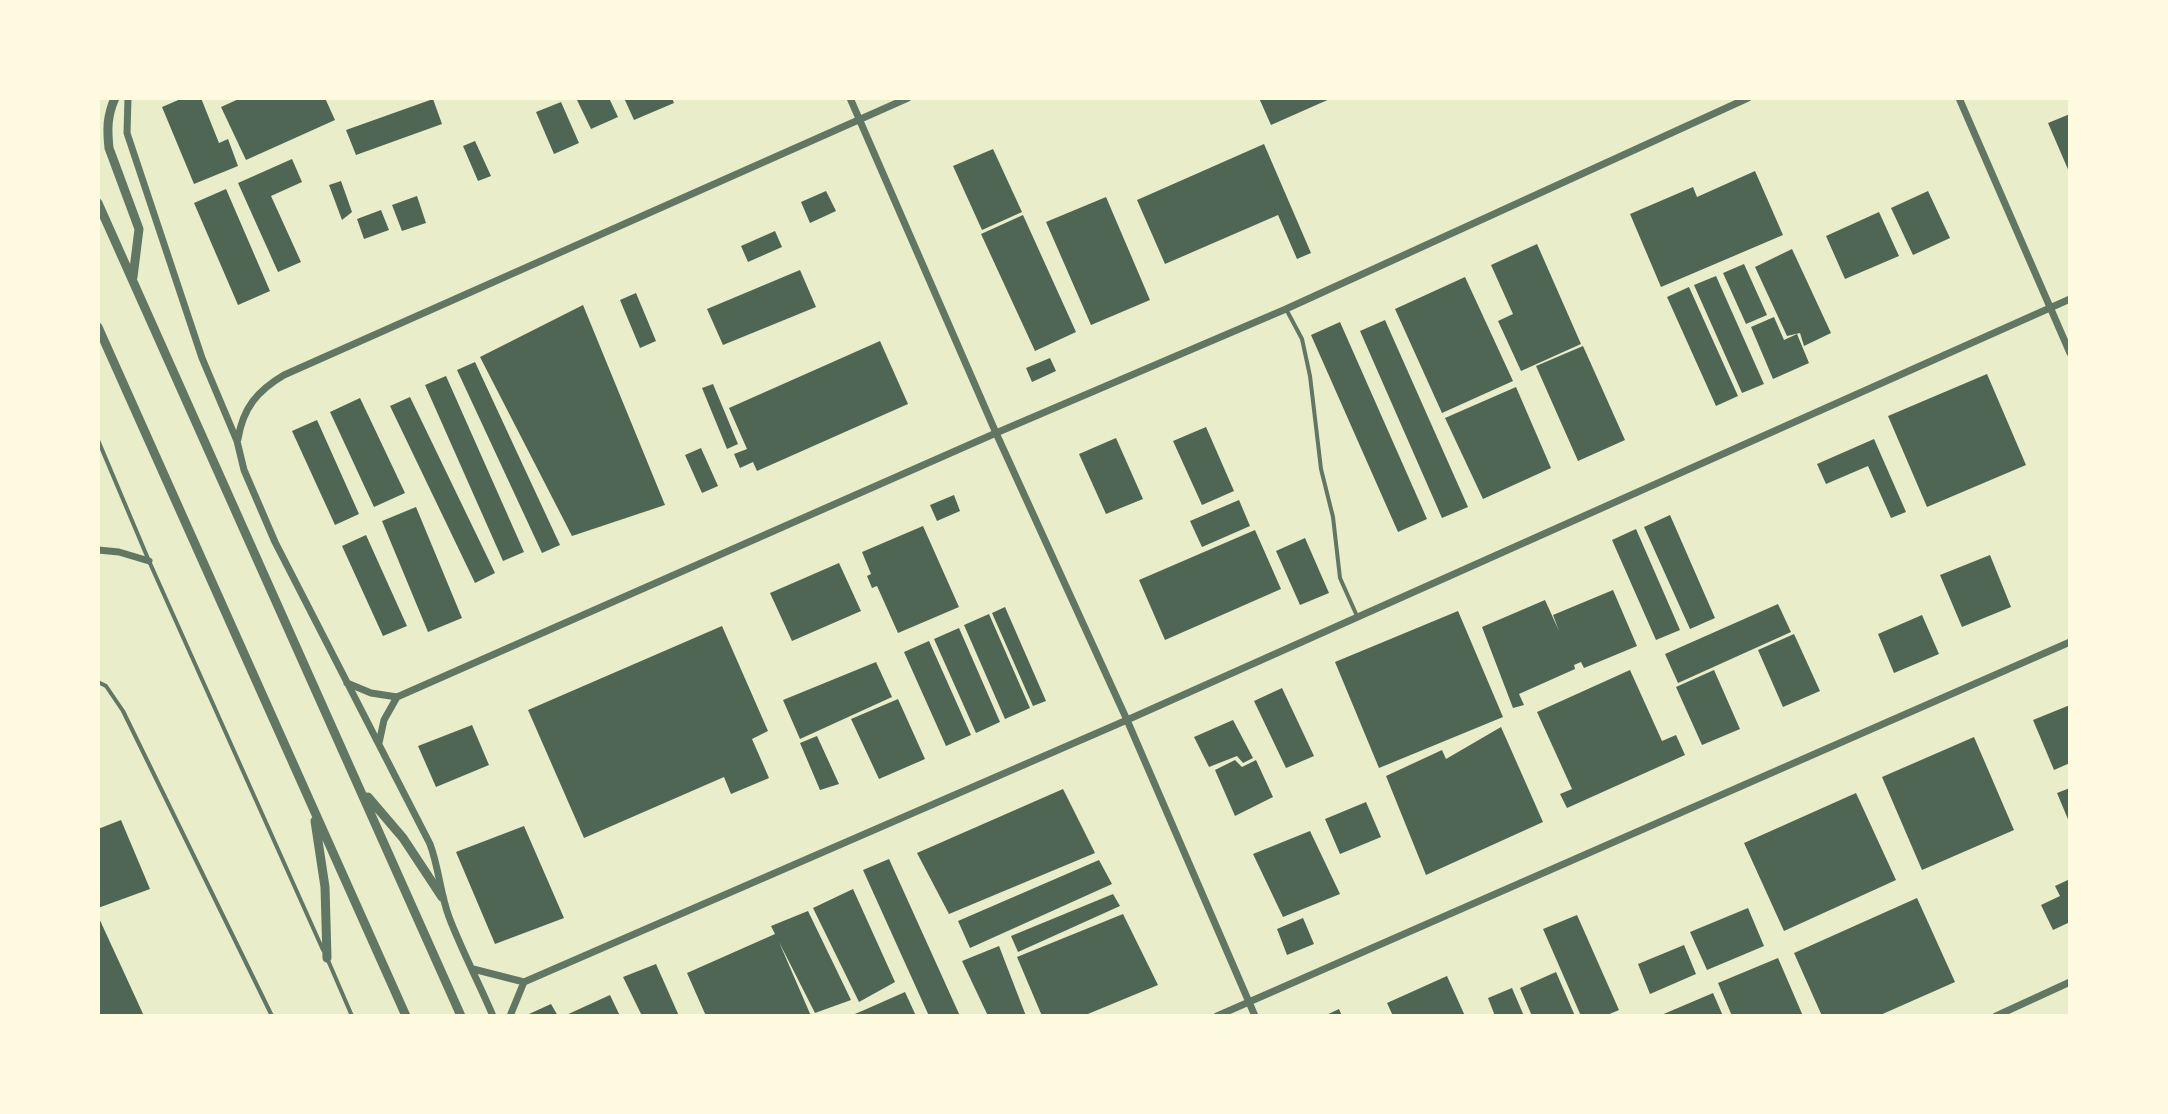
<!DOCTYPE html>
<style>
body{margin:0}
#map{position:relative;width:2168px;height:1114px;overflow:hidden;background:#e9edc9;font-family:"IBM Plex Sans",sans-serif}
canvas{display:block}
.frame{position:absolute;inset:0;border:100px solid #fefae0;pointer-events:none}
</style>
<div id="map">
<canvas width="2168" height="1114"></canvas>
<div class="frame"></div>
</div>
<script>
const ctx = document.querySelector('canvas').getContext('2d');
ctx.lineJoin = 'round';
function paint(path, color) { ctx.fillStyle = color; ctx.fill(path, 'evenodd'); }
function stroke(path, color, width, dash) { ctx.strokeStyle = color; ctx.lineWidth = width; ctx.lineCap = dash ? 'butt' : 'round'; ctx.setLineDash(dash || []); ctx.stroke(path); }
paint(new Path2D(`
 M183,98H201L219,143L228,139L238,166L194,184L162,107Z
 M241,98H325L335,120L246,160L221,107Z
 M576,98H609L618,117L591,129Z
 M624,98H672L674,103L634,120Z
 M1259,98H1332L1271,125Z
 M433,99L442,124L356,155L346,130Z
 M561,102L579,143L554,154L536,112Z
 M2070,114V174L2048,123Z
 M475,141L491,176L478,181L463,146Z
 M1264,144L1311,253L1297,259L1278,215L1165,264L1137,200Z
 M993,149L1022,212L982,230L953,166Z
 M292,159L302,182L271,196L301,262L278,272L238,183Z
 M1755,171L1783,235L1661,287L1630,214L1693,187L1697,197Z
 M341,181L352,212L342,220L329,185Z
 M226,189L270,291L238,305L194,203Z
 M826,191L836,211L810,223L801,202Z
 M1928,191L1950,238L1913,255L1891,208Z
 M417,196L426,223L402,231L392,205Z
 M1106,197L1150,300L1091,325L1046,222Z
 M381,210L389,230L364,239L357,219Z
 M1879,212L1899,256L1845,279L1826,236Z
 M1023,215L1076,332L1035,351L981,234Z
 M775,231L782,247L748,262L741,246Z
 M1537,244L1581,344L1521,371L1498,321L1513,314L1491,265Z
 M1792,249L1831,333L1804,346L1800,333L1787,336L1755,267Z
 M1744,264L1767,315L1746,324L1723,273Z
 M800,270L816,307L723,345L707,309Z
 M1716,276L1764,384L1742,393L1694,285Z
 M1465,277L1513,381L1442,413L1395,309Z
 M1689,287L1738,396L1716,406L1667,297Z
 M636,293L656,341L640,348L620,300Z
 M583,305L665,505L572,536L480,357Z
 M1774,317L1784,340L1797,334L1809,363L1773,379L1751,327Z
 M1385,320L1468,507L1442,518L1360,331Z
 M1340,322L1427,519L1398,532L1311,335Z
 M880,341L908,404L757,471L753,462L740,468L734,454L747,449L729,408Z
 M1583,346L1625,440L1578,461L1536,366Z
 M1050,358L1056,371L1032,382L1026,368Z
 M475,362L560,545L542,553L457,370Z
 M1987,374L2026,465L1927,507L1888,416Z
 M446,376L524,552L503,561L425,385Z
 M713,384L738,444L727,449L702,388Z
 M1516,387L1551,468L1483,499L1445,418Z
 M410,397L495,573L475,583L390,406Z
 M360,398L405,493L374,507L330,412Z
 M317,420L359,514L335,525L292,431Z
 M1206,427L1234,491L1202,505L1173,441Z
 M1116,438L1143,499L1106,514L1079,454Z
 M1874,439L1906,512L1891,518L1868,466L1826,484L1817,464Z
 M701,448L718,486L702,493L685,455Z
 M954,495L960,511L937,521L930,505Z
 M1239,500L1250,526L1202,547L1190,521Z
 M416,507L462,618L428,632L382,521Z
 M1670,515L1715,618L1690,629L1644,527Z
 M923,526L959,607L898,633L877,586L872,588L867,576L871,574L862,552Z
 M1636,529L1680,630L1656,640L1612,540Z
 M1255,530L1281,589L1165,640L1139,580Z
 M366,535L407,626L383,636L342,546Z
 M1305,538L1329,593L1300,605L1276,551Z
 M1990,555L2011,607L1962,627L1940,575Z
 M839,563L861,611L792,641L770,593Z
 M1613,590L1637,646L1584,668L1581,662L1574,665L1575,669L1519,694L1524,705L1513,708L1482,627L1545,600L1559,631L1553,615Z
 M1778,604L1791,632L1678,683L1665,654Z
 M1005,607L1046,701L1033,706L992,613Z
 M1458,611L1503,717L1379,768L1335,662Z
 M989,614L1030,708L1005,719L964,625Z
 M1922,615L1939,654L1894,673L1878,634Z
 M722,626L768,731L752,739L769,778L731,794L724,777L584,838L528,710Z
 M959,628L1000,722L976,733L934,639Z
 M1794,634L1820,691L1783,707L1758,650Z
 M929,641L971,735L946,746L904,652Z
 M876,662L892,697L800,739L783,700Z
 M1630,670L1662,741L1676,735L1685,755L1567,808L1560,794L1572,789L1537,712Z
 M1714,670L1740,729L1702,745L1676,687Z
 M1282,688L1314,756L1286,768L1254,701Z
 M898,699L925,759L879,779L851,719Z
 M2070,705V763L2054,770L2033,720Z
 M1233,720L1253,758L1243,763L1237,756L1209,767L1194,737Z
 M472,725L489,765L436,787L418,746Z
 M1501,727L1543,822L1426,875L1386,776L1442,750L1446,759Z
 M817,736L839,784L820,790L800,743Z
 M1974,737L2014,830L1922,870L1882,777Z
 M1235,760L1242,767L1256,760L1273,797L1235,816L1215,770Z
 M2070,788V824L2057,793Z
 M1063,789L1095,853L949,914L917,853Z
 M1856,793L1896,880L1784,931L1744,843Z
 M1366,802L1381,837L1340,854L1325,819Z
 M121,820L150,889L98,908V829Z
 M524,826L564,918L495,944L456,852Z
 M1310,831L1340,894L1283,917L1253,854Z
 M889,859L960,1016H929L863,870Z
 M1099,860L1112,884L970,948L958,921Z
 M2070,879V922L2053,930L2041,905L2060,896L2055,886Z
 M853,889L895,982L859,1002L813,908Z
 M1113,894L1120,906L1018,952L1011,936Z
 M1917,898L1955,982L1878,1016H1822L1794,953Z
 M1748,908L1764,946L1707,970L1690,932Z
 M808,911L851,1000L815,1013L779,942L811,1016H706L687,973L775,934L771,926Z
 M1123,914L1158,985L1083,1016H1042L1017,957Z
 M1577,915L1619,1010L1605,1016H1581L1543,929Z
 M98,916L144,1016H98Z
 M1303,918L1314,944L1287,955L1277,929Z
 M1684,945L1696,974L1650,994L1638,964Z
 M999,946L1026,1016H988L962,961Z
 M1778,958L1803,1016H1732L1718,983Z
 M656,964L679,1016H642L623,977Z
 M1556,972L1575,1016H1532L1520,988Z
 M1447,976L1465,1016H1393L1387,1003Z
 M1512,988L1524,1016H1495L1488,998Z
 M905,992L916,1016H850L862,1011Z
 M1713,993L1723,1016H1659Z
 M610,995L620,1016H564Z
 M551,1004L558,1016H530L529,1014Z
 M1339,1009L1342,1016H1324Z`), '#4f6655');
stroke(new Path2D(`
 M1286,309L1302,339L1310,376L1321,469L1333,517L1340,578L1357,616
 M98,440L149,561L323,950
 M98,682L106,686L123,711L272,1016
 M327,958L352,1016`), '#617663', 4);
stroke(new Path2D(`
 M128,98L127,133L202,358L237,441L244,470L275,542L430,844C439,868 440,893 449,917C462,951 479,983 493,1016
 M850,98L996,433L1127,720L1255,1016
 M1959,98L2070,353
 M238,439C243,408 257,391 284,375L908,98
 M98,550L119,552L149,561
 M347,683L371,693L397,697L996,433L1286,309L1748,98
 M379,743L384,720L397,697
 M473,969L524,982L1127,720L2070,299
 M510,1016L524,982
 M1217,1016L2070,642
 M1996,1016L2070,982`), '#617663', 7);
stroke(new Path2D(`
 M115,98C107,116 107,129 109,148L139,229L133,277
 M98,203L461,1016
 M98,327L406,1016
 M368,797L403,838L442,897
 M315,821L325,887L327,958`), '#617663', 9);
</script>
